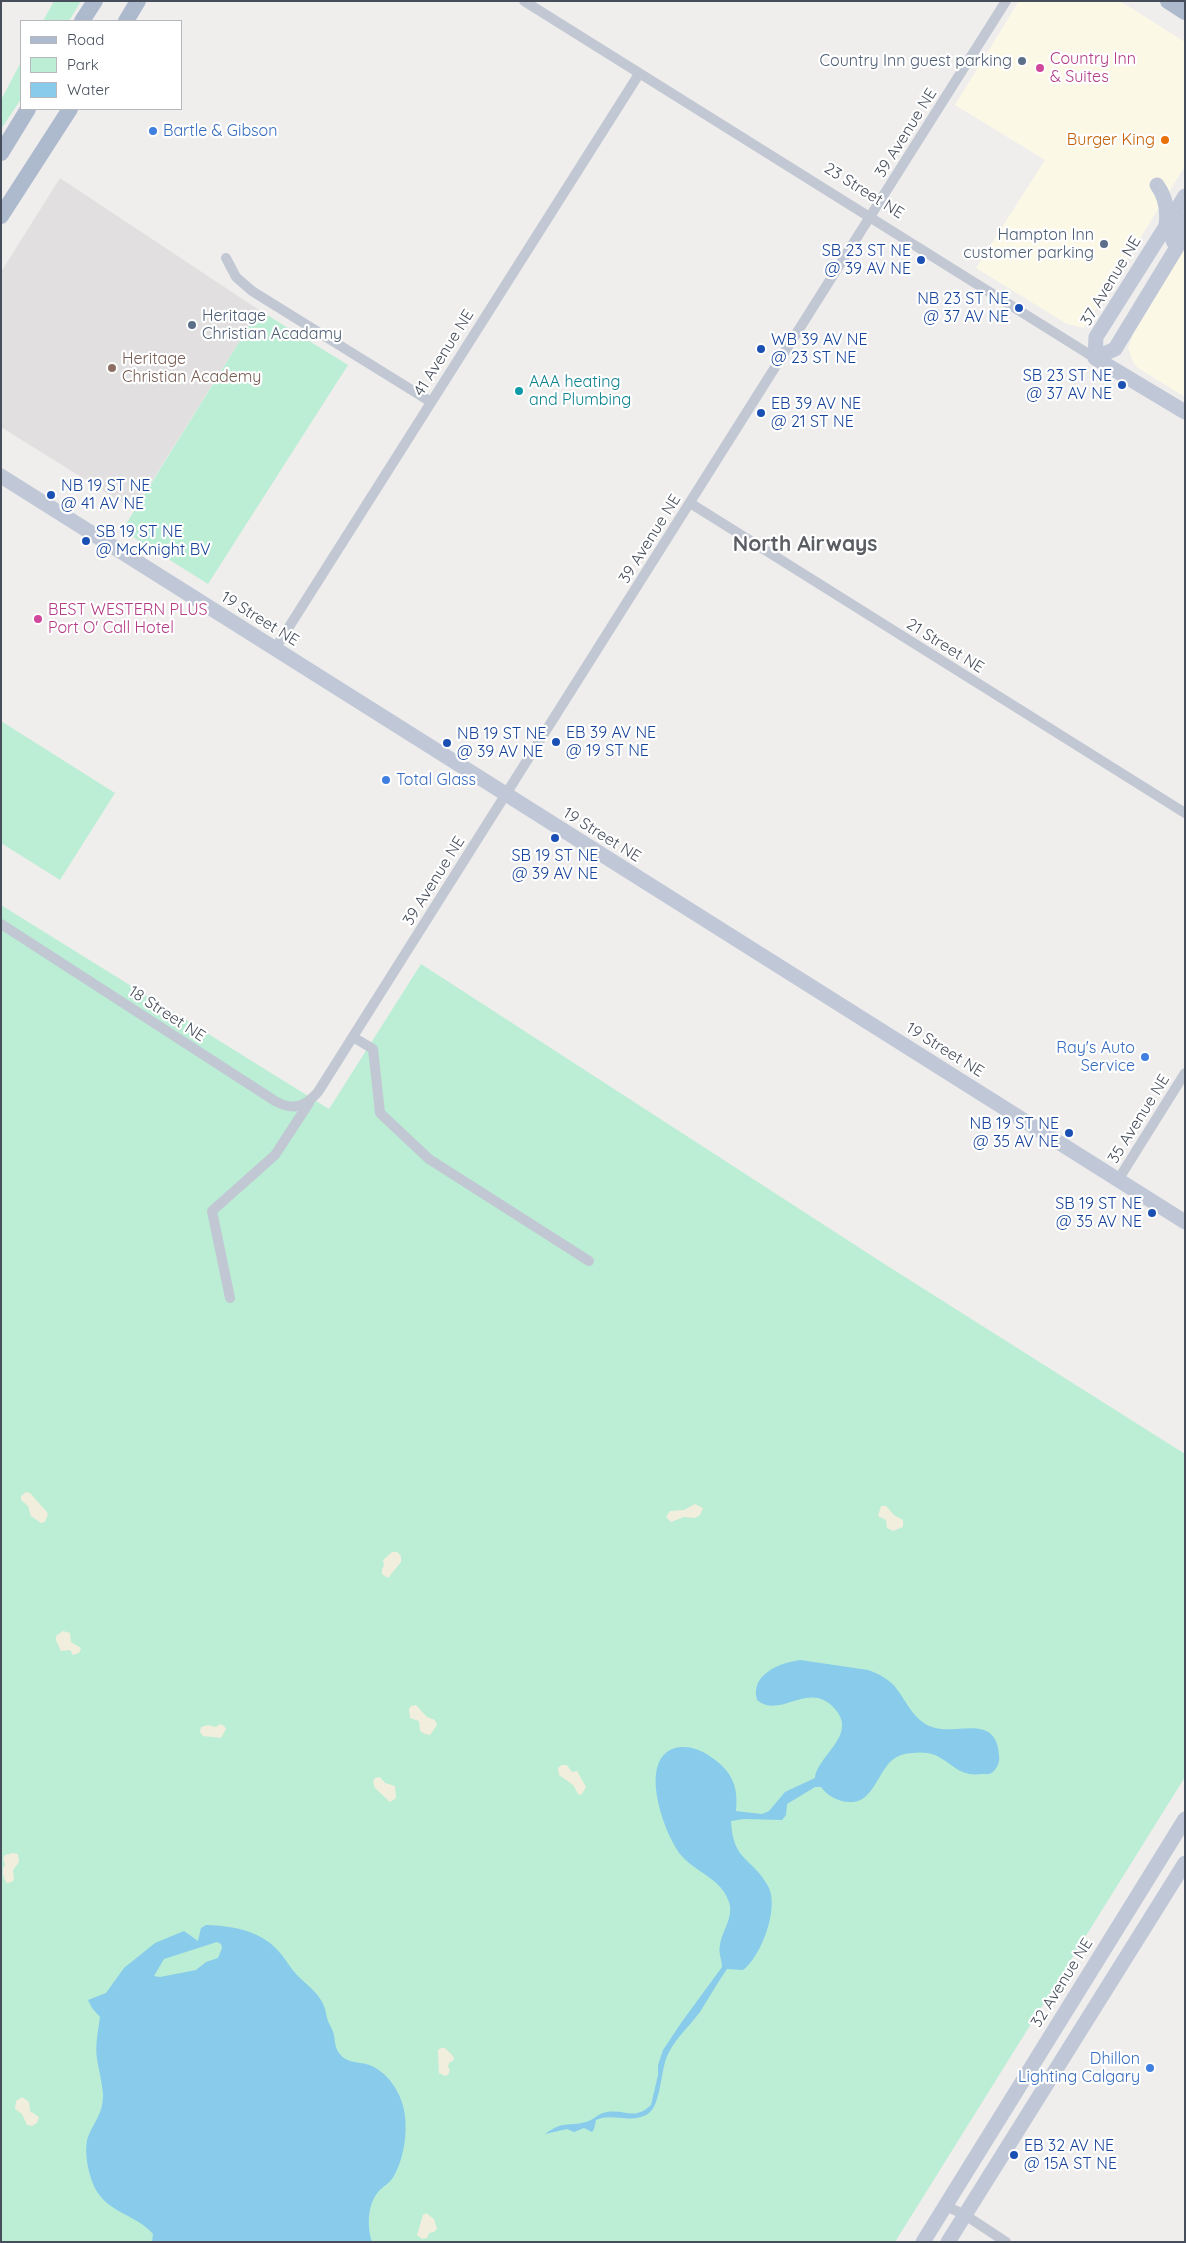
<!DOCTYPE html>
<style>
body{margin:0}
#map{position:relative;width:1186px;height:2243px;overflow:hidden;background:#f0eeed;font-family:Quicksand,sans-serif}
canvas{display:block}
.frame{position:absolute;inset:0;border:2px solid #464e5b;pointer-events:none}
.legend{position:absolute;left:20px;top:20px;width:162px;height:90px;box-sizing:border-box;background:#fff;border:1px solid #b5b8bd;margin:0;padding:6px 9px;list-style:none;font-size:15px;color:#464e5b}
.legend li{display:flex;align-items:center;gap:10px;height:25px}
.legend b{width:25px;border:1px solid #b5b8bd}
</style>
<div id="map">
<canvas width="1186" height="2243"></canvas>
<div class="frame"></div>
<ul class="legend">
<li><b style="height:6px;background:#adb9cd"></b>Road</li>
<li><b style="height:14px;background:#bbeed5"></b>Park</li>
<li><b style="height:14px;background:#88cbeb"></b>Water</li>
</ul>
</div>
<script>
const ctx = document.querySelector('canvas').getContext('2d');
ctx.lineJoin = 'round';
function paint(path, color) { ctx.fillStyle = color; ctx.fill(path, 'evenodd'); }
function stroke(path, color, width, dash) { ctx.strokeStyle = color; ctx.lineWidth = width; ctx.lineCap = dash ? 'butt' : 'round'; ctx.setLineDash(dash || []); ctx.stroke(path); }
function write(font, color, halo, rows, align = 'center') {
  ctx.font = font + ' Quicksand,sans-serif'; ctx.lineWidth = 4.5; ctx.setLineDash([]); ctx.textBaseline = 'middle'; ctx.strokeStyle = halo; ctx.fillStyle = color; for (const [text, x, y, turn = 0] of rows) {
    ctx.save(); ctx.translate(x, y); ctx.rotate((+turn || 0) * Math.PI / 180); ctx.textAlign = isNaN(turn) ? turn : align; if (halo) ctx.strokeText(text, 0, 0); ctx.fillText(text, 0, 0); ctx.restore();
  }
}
paint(new Path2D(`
 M1019,1H1120L1185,42V166L1084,328L1067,324L976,268L1045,160L955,105Z
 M1185,247V397L1138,368L1133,362L1128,348L1133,334Z`), '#fcf8e6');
paint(new Path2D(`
 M60,178L259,310L134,510L1,427V272Z`), '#e1dfdf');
paint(new Path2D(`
 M54,1H81L69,21H43Z
 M21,62V99L1,129V100Z
 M259,310L348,365L208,584L125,532L126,524Z
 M1,721L115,793L60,880L1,843Z
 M1,905L329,1109L421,964L886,1265L1185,1454V1777L895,2242H1Z`), '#bbeed5');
paint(new Path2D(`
 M26,1492L30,1493L46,1511L48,1514L45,1522L41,1523L31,1516L28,1506L21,1500V1496Z
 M695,1504L703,1508L700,1515L695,1518L684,1517L671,1522L666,1517L670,1511L684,1510Z
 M881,1506H886L894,1515L903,1520V1527L893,1531L887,1528L886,1520L878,1516Z
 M392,1552H397L401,1556V1562L388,1578L382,1574V1569L384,1566L383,1560Z
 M63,1631L70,1633L71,1642L81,1648L79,1653L73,1655L70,1650L61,1651L56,1640V1636Z
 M416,1705L427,1717L435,1720L437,1725L430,1735L425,1734L420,1731L419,1721L410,1718L409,1709L411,1706Z
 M220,1724L224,1726L226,1729L221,1738L203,1736L200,1732L201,1727L208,1725L216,1727Z
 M562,1765H567L572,1772L577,1771L586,1787L582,1794L579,1795L573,1785L559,1775L558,1768Z
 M380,1777L385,1783L395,1786L396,1798L390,1802L375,1788L373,1782L375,1778Z
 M13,1853L18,1854L19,1862L13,1870L14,1879L12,1882L7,1883C3,1879 1,1869 5,1865L3,1858L5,1855Z
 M441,2048H445L453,2056L454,2060L449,2063L448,2067L450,2070L448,2075L445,2076L439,2073L438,2050Z
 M22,2097L29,2102L30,2111L39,2117L37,2123L32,2126L27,2125L22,2114L15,2109L16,2101Z
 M426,2213L434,2219L437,2229L434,2232L429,2233L427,2238L422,2239L417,2235L423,2215Z`), '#f2eede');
paint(new Path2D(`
 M800,1660L868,1670C879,1674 889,1679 896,1688C907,1702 914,1721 932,1727C956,1736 996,1712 999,1755C1000,1761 998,1767 993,1772C989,1775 987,1774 982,1774C959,1777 954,1764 935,1755C928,1752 919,1752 912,1753C884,1754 883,1779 867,1795C854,1809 830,1800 821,1787H815L787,1804L786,1815L782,1820L744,1819L731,1821C733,1862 752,1857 768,1886C780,1907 761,1957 743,1970L727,1969C717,1983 709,1998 700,2012C688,2028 673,2040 666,2059C661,2073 660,2105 649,2113C633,2125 612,2112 596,2120L594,2129L592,2132L584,2128L574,2132L567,2129L545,2134C565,2120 566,2127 586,2122C594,2120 598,2113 607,2112C626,2109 634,2121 651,2105L658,2075V2065L663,2050L681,2023L722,1967C722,1959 718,1953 720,1945C722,1931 734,1917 729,1902C721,1878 696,1873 681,1855C664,1834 637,1759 675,1748C686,1745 699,1749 708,1755C730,1769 739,1784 736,1811L762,1814L769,1811L785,1792L815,1778C818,1755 858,1735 835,1709C809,1679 781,1720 757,1700C750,1674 780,1663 800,1660Z
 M206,1925C234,1926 263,1931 281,1954C287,1961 291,1969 297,1975C308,1986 318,1992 324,2006C326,2011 326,2016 328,2021C330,2026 333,2030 334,2035C335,2041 335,2048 339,2053C345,2062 356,2062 366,2064C388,2070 403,2095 405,2116C407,2135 404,2155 396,2172C390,2184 387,2183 379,2191C367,2204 367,2227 372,2242H152L153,2234C138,2216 111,2213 98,2193C89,2180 83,2151 88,2137C95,2120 103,2114 103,2094C102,2082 99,2071 97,2059C95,2045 98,2032 100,2017L92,2008L88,2000L106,1993L124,1968L155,1943L184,1931L198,1941L201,1928ZM217,1942L221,1944L222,1948L218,1958L206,1962L196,1970L160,1977L154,1976L164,1959Z`), '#88cbeb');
stroke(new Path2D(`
 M524,1L1095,358
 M226,258L236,277L252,291L431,402
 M690,503L1185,813
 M275,649L639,74
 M1,924L275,1101C293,1111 305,1107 318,1092L1006,1
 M353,1037L373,1049L380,1113L429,1159L589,1261
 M1118,1180L1185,1073
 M230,1298L212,1211L275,1155L309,1103
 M946,2206L965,2215L1006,2242`), '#c1c8d3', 10);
stroke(new Path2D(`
 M1157,185C1166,197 1168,210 1166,225
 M1173,241L1185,220
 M1095,358L1096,337L1185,196
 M1095,358L1115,349L1185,234
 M1095,358L1185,412
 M1,476L1185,1222
 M923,2242L1185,1819
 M948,2242L1185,1863`), '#c0c8d7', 15);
stroke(new Path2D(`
 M1168,1L1185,12
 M82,21L95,1
 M126,21L138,1
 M1,153L28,109
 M1,216L70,109`), '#adb9cd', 16);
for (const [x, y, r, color] of [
 [1022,61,5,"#5c6f8a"],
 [1040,68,5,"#d1479c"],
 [153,131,5,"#3f7fe0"],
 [1165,140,5,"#e8710a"],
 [1104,244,5,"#5c6f8a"],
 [921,260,5,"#1a4fb4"],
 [1019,308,5,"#1a4fb4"],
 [192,325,5,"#5c6f8a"],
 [761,349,5,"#1a4fb4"],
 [112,368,5,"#8d6e63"],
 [1122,385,5,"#1a4fb4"],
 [519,391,5,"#0f9aa8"],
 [761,413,5,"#1a4fb4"],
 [51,495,5,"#1a4fb4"],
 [86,541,5,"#1a4fb4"],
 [38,619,5,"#d1479c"],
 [556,742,5,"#1a4fb4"],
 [447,743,5,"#1a4fb4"],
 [386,780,5,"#3f7fe0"],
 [555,838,5,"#1a4fb4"],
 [1145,1057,5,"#3f7fe0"],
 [1069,1133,5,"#1a4fb4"],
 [1152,1213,5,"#1a4fb4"],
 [1150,2068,5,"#3f7fe0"],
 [1014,2155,5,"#1a4fb4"]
]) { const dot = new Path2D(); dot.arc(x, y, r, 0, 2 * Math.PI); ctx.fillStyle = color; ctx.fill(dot); stroke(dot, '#fff', 2); }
write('16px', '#b23c85', '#fff', [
 ["Country Inn",1050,59],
 ["& Suites",1050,77],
 ["BEST WESTERN PLUS",48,610],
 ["Port O' Call Hotel",48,628]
], 'left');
write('16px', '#4e5e75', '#fff', [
 ["Country Inn guest parking",1012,61],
 ["Hampton Inn",1094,235],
 ["customer parking",1094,253],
 ["Heritage",202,316,"left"],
 ["Christian Acadamy",202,334,"left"]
], 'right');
write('16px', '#366cbe', '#fff', [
 ["Bartle & Gibson",163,131],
 ["Total Glass",396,780],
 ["Ray's Auto",1135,1048,"right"],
 ["Service",1135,1066,"right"],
 ["Dhillon",1140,2059,"right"],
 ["Lighting Calgary",1140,2077,"right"]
], 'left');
write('16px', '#464e5b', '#fff', [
 ["39 Avenue NE",906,133,-58],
 ["23 Street NE",864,191,32],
 ["37 Avenue NE",1111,281,-59],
 ["41 Avenue NE",444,353,-58],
 ["39 Avenue NE",650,539,-58],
 ["19 Street NE",260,619,32],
 ["21 Street NE",945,646,32],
 ["19 Street NE",602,835,32],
 ["39 Avenue NE",434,881,-58],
 ["18 Street NE",167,1014,33],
 ["19 Street NE",945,1050,32],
 ["35 Avenue NE",1139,1119,-58],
 ["32 Avenue NE",1062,1983,-58]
]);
write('16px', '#c56008', '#fff', [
 ["Burger King",1155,140]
], 'right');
write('16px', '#164399', '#fff', [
 ["SB 23 ST NE",911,251,"right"],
 ["@ 39 AV NE",911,269,"right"],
 ["NB 23 ST NE",1009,299,"right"],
 ["@ 37 AV NE",1009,317,"right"],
 ["WB 39 AV NE",771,340],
 ["@ 23 ST NE",771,358],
 ["SB 23 ST NE",1112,376,"right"],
 ["@ 37 AV NE",1112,394,"right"],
 ["EB 39 AV NE",771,404],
 ["@ 21 ST NE",771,422],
 ["NB 19 ST NE",61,486],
 ["@ 41 AV NE",61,504],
 ["SB 19 ST NE",96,532],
 ["@ McKnight BV",96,550],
 ["EB 39 AV NE",566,733],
 ["@ 19 ST NE",566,751],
 ["NB 19 ST NE",457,734],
 ["@ 39 AV NE",457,752],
 ["SB 19 ST NE",555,856,"center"],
 ["@ 39 AV NE",555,874,"center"],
 ["NB 19 ST NE",1059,1124,"right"],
 ["@ 35 AV NE",1059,1142,"right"],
 ["SB 19 ST NE",1142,1204,"right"],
 ["@ 35 AV NE",1142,1222,"right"],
 ["EB 32 AV NE",1024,2146],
 ["@ 15A ST NE",1024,2164]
], 'left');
write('16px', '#785e54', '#fff', [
 ["Heritage",122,359],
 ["Christian Academy",122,377]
], 'left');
write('16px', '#0d838f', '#fff', [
 ["AAA heating",529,382],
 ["and Plumbing",529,400]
], 'left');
write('bold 21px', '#5a5d62', '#fff', [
 ["North Airways",805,545]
]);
</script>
